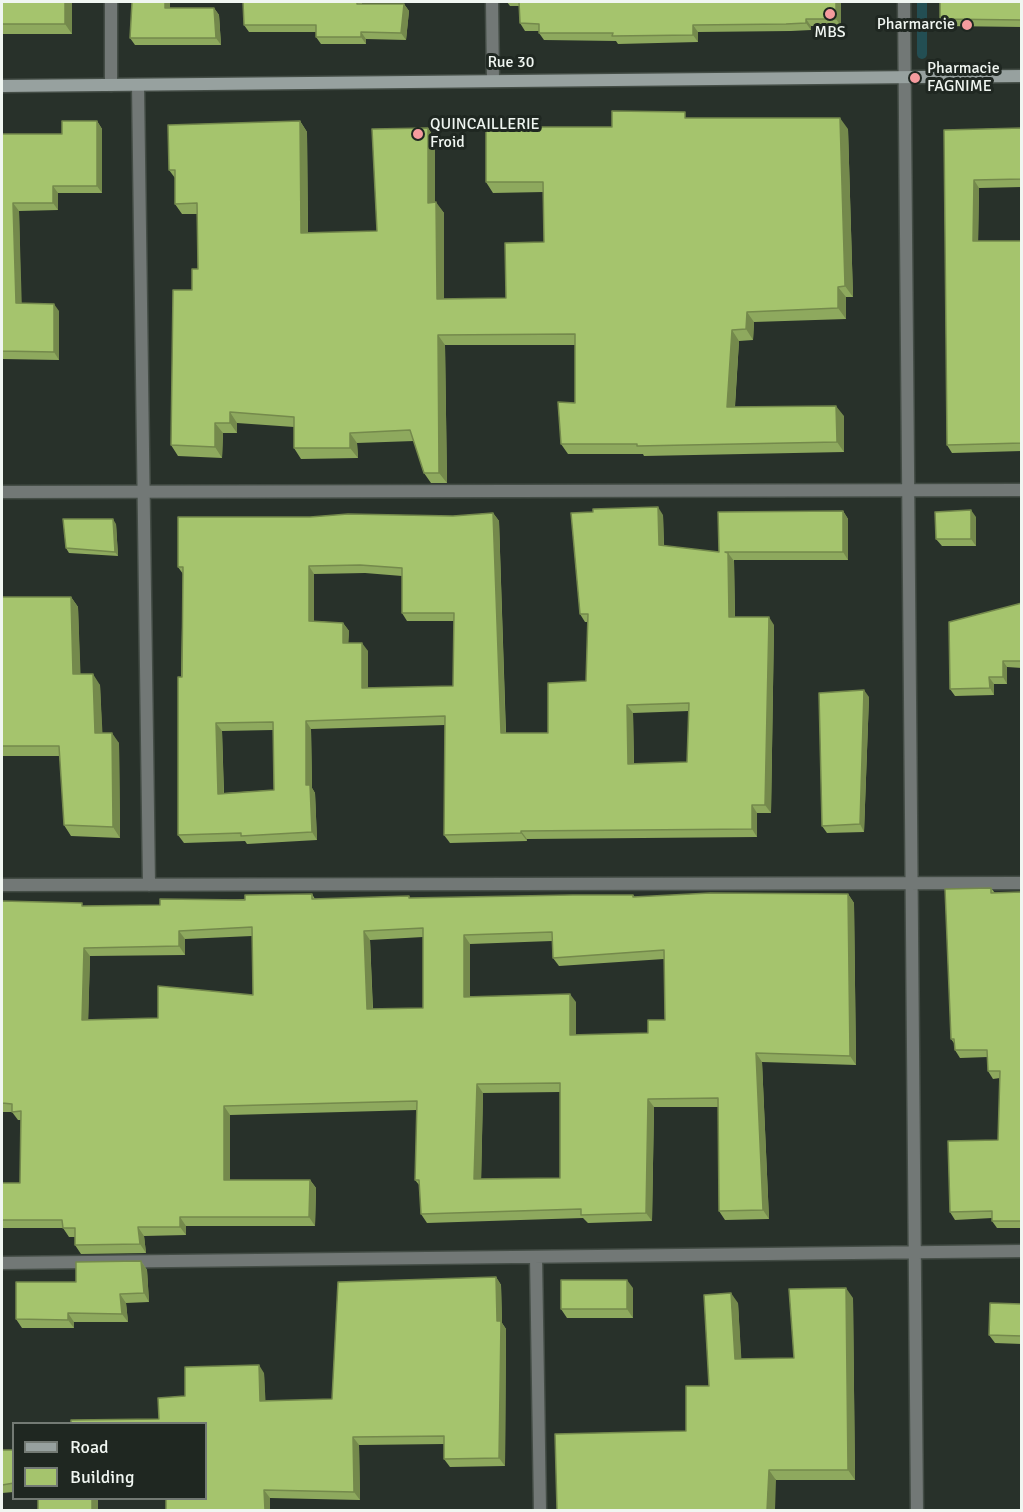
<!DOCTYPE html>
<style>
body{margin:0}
#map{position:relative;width:1023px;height:1512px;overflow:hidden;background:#28312a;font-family:Signika,sans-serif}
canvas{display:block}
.frame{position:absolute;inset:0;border:3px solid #f0f6f1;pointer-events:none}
.legend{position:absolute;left:12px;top:1422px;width:195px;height:78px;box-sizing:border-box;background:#1f2721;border:2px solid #737a74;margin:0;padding:8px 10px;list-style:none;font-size:18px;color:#f0f6f1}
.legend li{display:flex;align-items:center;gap:12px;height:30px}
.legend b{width:30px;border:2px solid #737a74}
</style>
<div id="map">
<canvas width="1023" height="1512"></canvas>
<div class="frame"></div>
<ul class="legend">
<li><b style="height:8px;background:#97a19f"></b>Road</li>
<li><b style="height:16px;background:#a5c46d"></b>Building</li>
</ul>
</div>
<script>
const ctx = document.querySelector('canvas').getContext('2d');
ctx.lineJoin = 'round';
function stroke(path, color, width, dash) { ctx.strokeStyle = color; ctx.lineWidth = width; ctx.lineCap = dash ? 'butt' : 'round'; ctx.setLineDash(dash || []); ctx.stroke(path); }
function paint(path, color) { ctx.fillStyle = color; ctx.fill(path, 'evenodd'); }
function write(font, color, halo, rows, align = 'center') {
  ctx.font = font + ' Signika,sans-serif'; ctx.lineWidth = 6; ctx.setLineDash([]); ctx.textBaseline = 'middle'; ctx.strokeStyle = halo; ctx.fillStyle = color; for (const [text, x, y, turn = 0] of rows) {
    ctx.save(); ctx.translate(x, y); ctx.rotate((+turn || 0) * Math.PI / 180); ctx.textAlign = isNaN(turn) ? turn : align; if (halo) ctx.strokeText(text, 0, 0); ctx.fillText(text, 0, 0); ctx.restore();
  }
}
stroke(new Path2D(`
 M922,54V2`), '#234e53', 10);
const minor = new Path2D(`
 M111,2V85
 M492,2L493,80
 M904,2L917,1510
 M138,85L149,885
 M2,492L1022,490
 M2,885L1022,883
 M536,1257L540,1510
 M2,1263L1022,1251`);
const secondary = new Path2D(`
 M2,86L1022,76`);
stroke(minor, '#444d46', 15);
stroke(secondary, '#444d46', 15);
stroke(minor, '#727876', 12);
stroke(secondary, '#97a19f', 12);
paint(new Path2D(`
 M2,2H72V34H2Z
 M170,2V8H214L219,15L221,45H135L130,38Z
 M362,2V4H404L409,11L406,40L366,39V44H321L316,37V32H249L244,25Z
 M507,2H841V26H811V30L791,31L698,32V42L618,44L616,41L544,40L539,33V31H525L520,23L519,6H510Z
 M1022,2V27L945,26L940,19Z
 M689,118L848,129L853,297H846V319L754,322L753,340L739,341L735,407L844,416V452L644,456L643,454H568L561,444L575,403V345H445L447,483H431L424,473L414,441L357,443L358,458L301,459L294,448V427L237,423V433H223L222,458L178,456L171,445L192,290L198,269L197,214H182L175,204V178L169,170L300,121L307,132L308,233L377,231L428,128L435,139V202L444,213V299L506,298L544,242V192L493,193L486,182L612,127Z
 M97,121L102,129V193H58V210L19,211L21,303L59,311V360L2,359V134H62Z
 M1022,128V187L979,188L978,241H1022V451L952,453L947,445L944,130Z
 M843,511L848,519V560H734L735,617L774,625L771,813H757V837L527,839V841L450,843L444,835L445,725L311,729L312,788L315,793L317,840L247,844L245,841L184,843L178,835L183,574L178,567L453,516L493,513L499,521L506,733H548L586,681L588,622H585L580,614L663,515L664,546L719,552ZM365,573L402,576V613L407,621H454L453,686L368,688V651L348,643L349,631L343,623L314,621V574ZM689,711L687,762L634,764L633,713ZM273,730L274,790L224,793L222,731Z
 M976,517V546H942L936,539Z
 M116,524L118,556L69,553L66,548Z
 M2,597H71L78,607L80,674L100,685L102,733L119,743L120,838L71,836L64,825L60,756H2Z
 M1022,603V668L1007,667V684H994V695L955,696L950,689Z
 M869,697L864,832L827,833L822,826Z
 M991,888L995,893L1022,892V1228H997L992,1221V1218L955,1220L950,1212L998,1140L1000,1078L993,1079L988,1071V1057L960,1058L955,1050L954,1043L951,1039Z
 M312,894L315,899L409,896L410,898L633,895L635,897L848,894L854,903L856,1065L762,1062L769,1219L725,1220L719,1211L718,1107H654L652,1221L588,1223L583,1218L427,1223L421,1214L420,1186L415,1180L417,1110L230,1115V1180H310L316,1188L315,1226H186V1235L144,1236L146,1253L81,1254L75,1245V1237H69L63,1228H2V1183H20L21,1120H18L12,1112H2V901L84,906L160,905ZM252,936L253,995L158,1018L88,1020L90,956L185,955V939ZM423,937V1008L373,1009L370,940ZM552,941L553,958L559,966L664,959L665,1020L648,1033L576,1035V1002L470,996V944ZM560,1092V1178L481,1179L483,1093Z
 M141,1261L147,1270L149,1302L126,1303L128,1322H74V1328H22L16,1319L76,1282Z
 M496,1277L501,1285L502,1323L506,1329L505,1466L450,1467L444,1459V1444L359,1445L360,1500L270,1498V1510H166L206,1498L159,1419L185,1396L264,1373L265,1401L332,1399Z
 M633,1288V1318H567L561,1309Z
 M853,1298L855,1480H776L686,1431L709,1386L738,1303L741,1359L794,1358Z
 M1022,1304V1344L995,1343L989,1335Z
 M2,1450H14V1492L2,1493Z
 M38,1498H166L98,1499V1510Z`), '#8ea95e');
paint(new Path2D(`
 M65,2H72V34L65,24Z
 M165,2H170V15L165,8Z
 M836,2H841V26L836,19Z
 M404,4L409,11L406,40L401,33Z
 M214,8L219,15L221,45L216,38Z
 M806,19L811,26V30L806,23Z
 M693,25L698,32V42L693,35Z
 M361,32L366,39V44L361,37Z
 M840,118L848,129L853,297L845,286Z
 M97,121L102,129V193L97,186Z
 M300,121L307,132L308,244L301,233Z
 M428,128L435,139V213L428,203Z
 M974,180L979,188L978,249L973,241Z
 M53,186L58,193V210L53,203Z
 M436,202L444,213V309L437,299Z
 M13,203L19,211L22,311L16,303Z
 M838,287L846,297V319L838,308Z
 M54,304L59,311V360L54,352Z
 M747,312L754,322L753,340L746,329Z
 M732,330L739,341L734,418L727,407Z
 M438,335L445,345L447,483L439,473Z
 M836,406L844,416V452L837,442Z
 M230,412L237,423V433L230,423Z
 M215,423L223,433L222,458L215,447Z
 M350,433L357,443L358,458L350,448Z
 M658,507L663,515L664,553L659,545Z
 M971,510L976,517V546L971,539Z
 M843,511L848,519V560L843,552Z
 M493,513L499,521L506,741L501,733Z
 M113,519L116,524L118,556L115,552Z
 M728,553L734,561L735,625L729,617Z
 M309,566L314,574V629L309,621Z
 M71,597L78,607L81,685L73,674Z
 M769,617L774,625L771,813L765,805Z
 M343,623L349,631L348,651L343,643Z
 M362,643L368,651V696L362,688Z
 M1003,661L1007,667V684L1003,677Z
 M93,674L100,685L103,743L95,733Z
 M989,677L994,684V695L990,688Z
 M864,690L869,697L864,832L860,824Z
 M627,705L633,713L634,772L628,764Z
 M306,721L311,729L312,788L315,793L317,840L312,832L306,785Z
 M216,723L222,731L224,802L218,794Z
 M112,733L119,743L120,838L113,827Z
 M752,805L757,813V837L752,829Z
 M521,831L527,839V841L521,833Z
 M848,894L854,903L856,1065L850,1056Z
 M179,931L185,939V955L179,946Z
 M364,931L370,940L373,1018L367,1009Z
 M464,935L470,944V1005L464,997Z
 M84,948L90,956L88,1029L82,1020Z
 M570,994L576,1002V1044L570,1035Z
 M756,1053L762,1062L769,1219L763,1210Z
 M477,1084L483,1093L481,1188L474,1179Z
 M648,1099L654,1107L652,1221L646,1213Z
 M224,1106L230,1115V1189L224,1180Z
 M310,1180L316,1188L315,1226L309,1217Z
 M180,1217L186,1226V1235L180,1227Z
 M138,1227L144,1236L146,1253L140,1244Z
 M141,1261L147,1270L149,1302L144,1293Z
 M496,1277L501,1285L502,1323L506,1329L505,1466L499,1458Z
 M627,1280L633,1288V1318L627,1309Z
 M846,1288L853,1298L855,1480L848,1470Z
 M731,1293L738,1303L742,1369L735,1359Z
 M120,1294L126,1303L128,1322L122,1314Z
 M68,1313L74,1322V1328L68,1320Z
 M259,1365L264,1373L266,1409L260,1401Z
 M353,1437L359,1445L360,1500L354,1492Z
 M769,1470L776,1480L775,1510H767Z
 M264,1490L270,1498V1510H265Z
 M92,1498H97L98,1499V1510H92Z`), '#74894c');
const building = new Path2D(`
 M2,2H65V24H2Z
 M132,2H165V8H214L216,38H130Z
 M243,2H357V4H404L401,33L361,32V37H316V25H244Z
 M519,2H836V19H806V23L786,24L693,25V35L612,36L613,33H539V24L520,23Z
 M940,2H1022V20L940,19Z
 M612,111L685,112V118H840L845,286L838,287V308L747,312L746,329L732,330L727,407L836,406L837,442L637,446V444H561L558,402L575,403V334L438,335L439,473H424L410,430L350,433V448H294V417L230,412V423H215V447L171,445L173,290H192V269H198L197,203L175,204V170H169L168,125L300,121L301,233L377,231L372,129L428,128V203L436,202L437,299L506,298L505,243L544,242L543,182H486V127H612Z
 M62,121H97V186H53V203H13L16,303L54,304V352L2,351V134H62Z
 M1022,128V179L974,180L973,241H1022V443L947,445L944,130Z
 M658,507L659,545L719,552L718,512L843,511V552H725L728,553L729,617H769L765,805H752V829L521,831V833L444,835L445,716L306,721V785H310L312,832L241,836V833L178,835V677H182L183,567H178V517H310L348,514L453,516L493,513L501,733H548V683L586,681L588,614H580L571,513L593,512V509ZM360,565L402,568V613H454L453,686L362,688V643H343V623L309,621V566ZM689,703L687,762L628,764L627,705ZM273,722L274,790L218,794L216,723Z
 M971,510V539H936L935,512Z
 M63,519H113L115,552L66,548Z
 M2,597H71L73,674H93L95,733H112L113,827L64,825L59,746H2Z
 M1022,603V661H1003V677H989L990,688L950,689L949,622Z
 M864,690L860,824L822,826L819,693Z
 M991,888V893L1022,892V1221H992V1211L950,1212L948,1141L998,1140L1000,1071H988L987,1050H955L954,1039H951L945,889Z
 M710,893L848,894L850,1056L756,1053L763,1210L719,1211L718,1098L648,1099L646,1213L581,1215V1209L421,1214L419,1180H415L417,1101L224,1106V1180H310L309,1217H180V1227H138L140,1244L75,1245V1228H63L62,1220H2V1183H20L21,1111L12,1112V1104L2,1103V901L82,903V906L160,905V899L245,900V895L312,894V899L409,896V898L572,895H633V897ZM252,927L253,995L158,986V1018L82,1020L84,948L179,946V931ZM423,928V1008L367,1009L364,931ZM552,932L553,958L664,950L665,1020H648V1033L570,1035V994L464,997V935ZM560,1083V1178L474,1179L477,1084Z
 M141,1261L144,1293L120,1294L122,1314L68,1313V1320L16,1319V1282H76V1262Z
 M496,1277L497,1321H501L499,1458L444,1459V1436L353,1437L354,1492L264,1490L265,1510H166V1498H206V1424H71V1420L159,1419L158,1398L185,1396V1367L259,1365L260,1401L332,1399L338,1282Z
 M561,1280H627V1309H561Z
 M846,1288L848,1470H769L767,1510H557L555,1434L686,1431V1386H709L704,1295L731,1293L735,1359L794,1358L789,1289Z
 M990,1303L1022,1304V1336L989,1335Z
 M2,1450H14V1483L2,1485Z
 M38,1498H92V1510H38Z`);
paint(building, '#a5c46d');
stroke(building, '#74894c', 1.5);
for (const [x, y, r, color] of [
 [830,14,6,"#f59b9e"],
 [967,25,6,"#f59b9e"],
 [915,78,6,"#f59b9e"],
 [418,134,6,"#f59b9e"]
]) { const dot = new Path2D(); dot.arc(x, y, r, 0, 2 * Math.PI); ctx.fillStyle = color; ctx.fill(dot); stroke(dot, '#1f2721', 2); }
write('16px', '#f0f6f1', '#1f2721', [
 ["Pharmarcie",955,25,"right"],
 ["MBS",830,33,"center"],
 ["Pharmacie",927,69],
 ["FAGNIME",927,87],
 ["QUINCAILLERIE",430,125],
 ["Froid",430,143]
], 'left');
write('16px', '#f0f6f1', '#1f2721', [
 ["Rue 30",511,63]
]);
</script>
